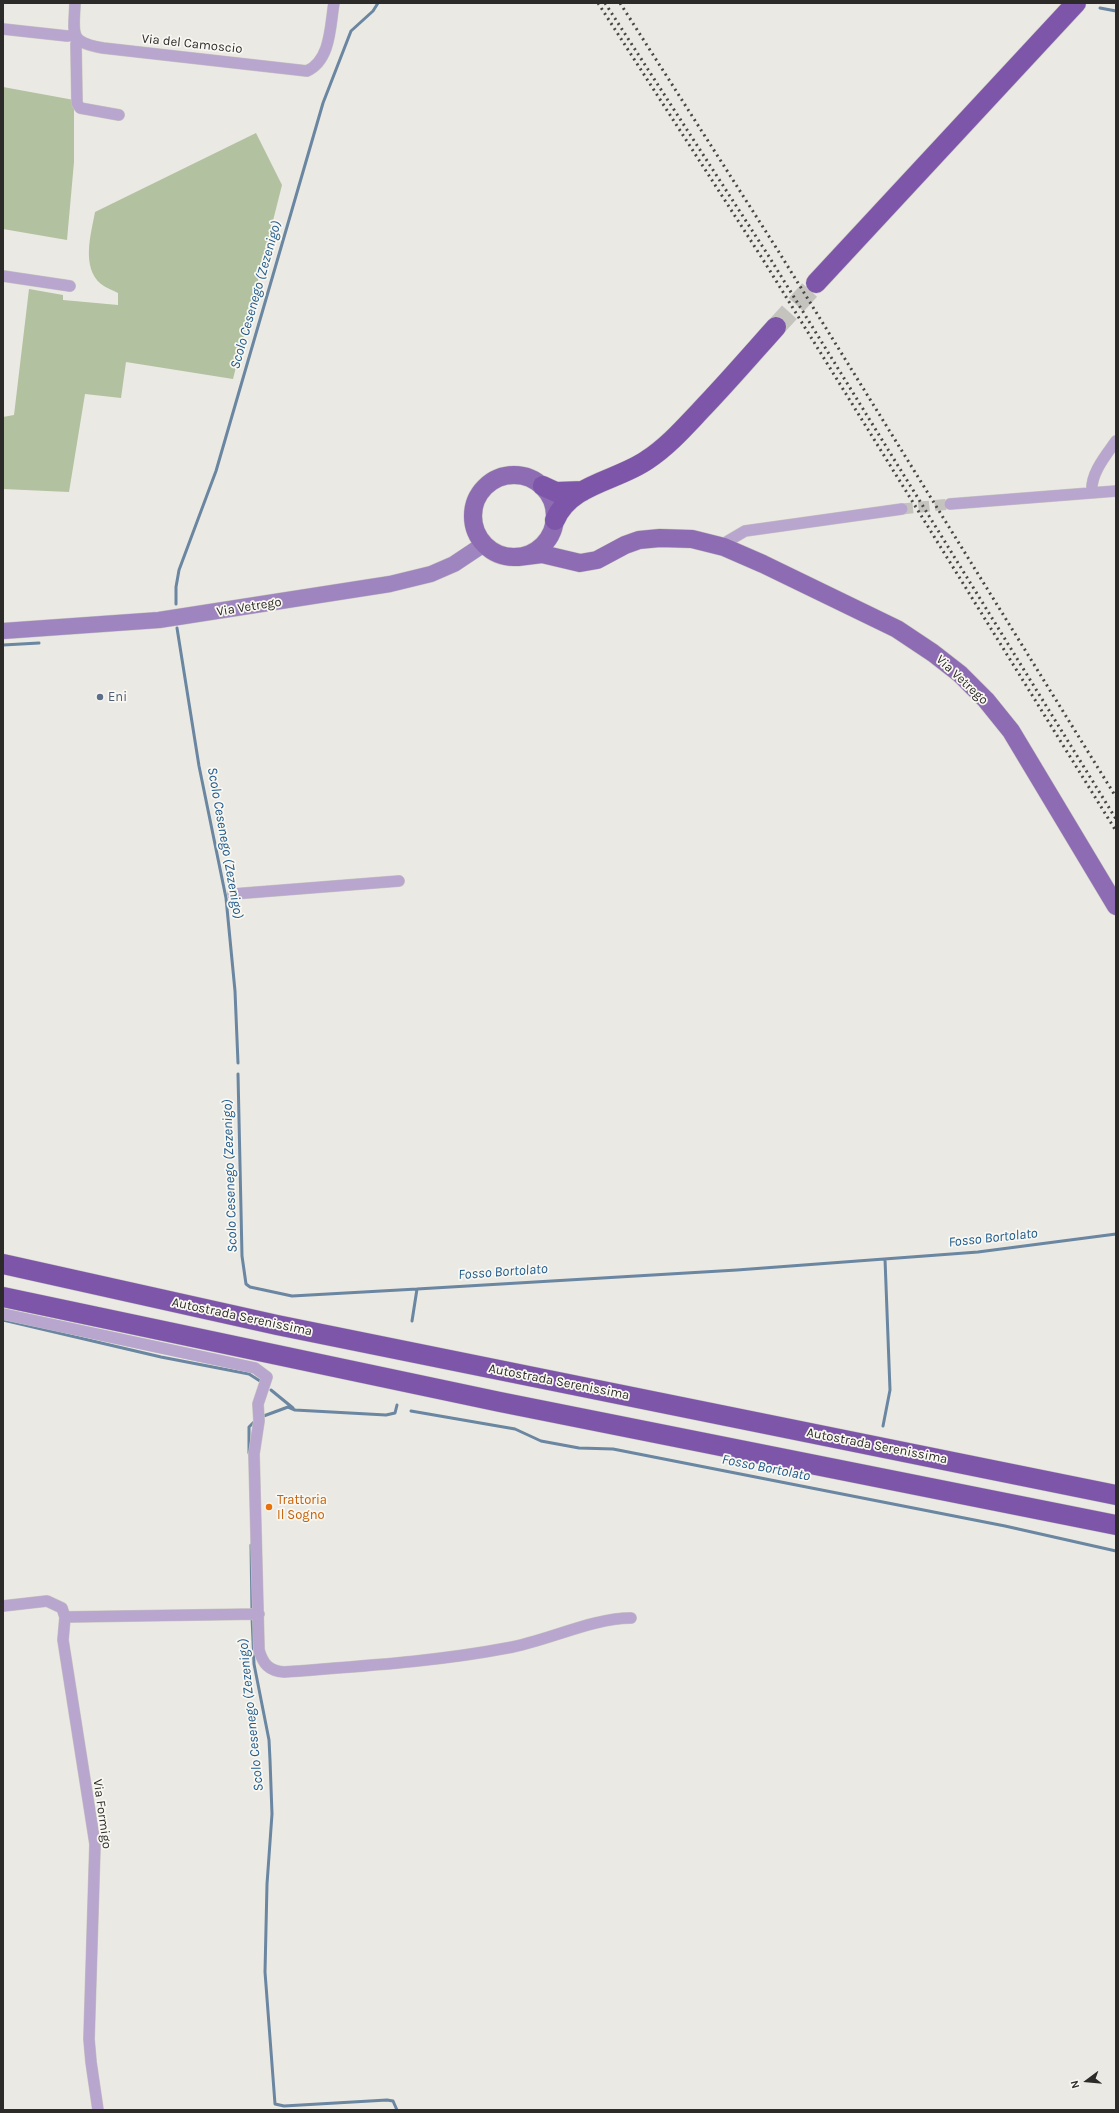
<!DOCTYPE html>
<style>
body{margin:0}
#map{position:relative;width:1119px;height:2113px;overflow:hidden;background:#eae9e3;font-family:Karla,sans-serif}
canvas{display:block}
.frame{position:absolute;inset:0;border:4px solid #2c2b29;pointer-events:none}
.north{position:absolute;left:1067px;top:2061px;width:40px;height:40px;-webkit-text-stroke:3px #f8f7f1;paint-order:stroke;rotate:254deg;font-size:11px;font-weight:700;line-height:16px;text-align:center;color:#2c2b29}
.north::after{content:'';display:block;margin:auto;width:14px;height:18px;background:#2c2b29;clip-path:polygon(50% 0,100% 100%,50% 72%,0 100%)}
</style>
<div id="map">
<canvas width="1119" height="2113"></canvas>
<div class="frame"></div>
<div class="north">N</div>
</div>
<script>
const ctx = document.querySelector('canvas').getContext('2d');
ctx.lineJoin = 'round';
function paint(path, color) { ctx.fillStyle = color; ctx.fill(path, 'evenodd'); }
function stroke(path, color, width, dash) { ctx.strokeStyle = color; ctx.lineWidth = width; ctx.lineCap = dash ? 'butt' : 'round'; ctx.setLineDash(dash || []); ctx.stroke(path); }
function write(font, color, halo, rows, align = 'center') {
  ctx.font = font + ' Karla,sans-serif'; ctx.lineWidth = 3.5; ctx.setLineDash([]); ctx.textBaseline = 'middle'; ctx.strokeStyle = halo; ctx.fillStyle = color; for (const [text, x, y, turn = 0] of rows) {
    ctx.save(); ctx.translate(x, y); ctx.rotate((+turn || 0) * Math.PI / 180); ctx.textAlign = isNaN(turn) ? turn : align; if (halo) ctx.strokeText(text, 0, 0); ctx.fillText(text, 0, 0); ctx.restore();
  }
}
paint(new Path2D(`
 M3,87L74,100V162L67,240L3,229Z
 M256,133L282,185L233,379L126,362L121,398L85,394L69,492L3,489V417L14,415L29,289L63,295V300L118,305V293C113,290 106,288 101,284C81,267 91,234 95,212Z`), '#b2c19f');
stroke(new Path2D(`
 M1100,8L1116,11
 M176,604V587L179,570L216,471L323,103L351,31L373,11L378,3
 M177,628L199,766L226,898L235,991L238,1063
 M3,645L39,643
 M238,1074L242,1256L246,1284L250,1287L292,1296L417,1289L412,1321
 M417,1289L737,1270L978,1252L1116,1234
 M3,1320L161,1357L249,1374L260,1381
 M271,1390L293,1408
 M411,1411L515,1429L541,1441L579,1448L613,1449L1005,1526L1116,1551
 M261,1417L288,1407L295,1410L386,1415L395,1413L397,1405
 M883,1426L890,1390L885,1259
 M249,1453V1427L256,1420
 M251,1545L252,1611
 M252,1617L254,1664L269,1740L270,1760L272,1814L267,1884L265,1972L275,2104L284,2106L387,2100L393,2101L397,2110`), '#6a86a1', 3);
stroke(new Path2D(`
 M902,509L950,504`), '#c4c3be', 11, [11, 5.5]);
stroke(new Path2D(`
 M776,327L816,283`), '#c4c3be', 20, [20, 10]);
const minor = new Path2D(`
 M75,3C74,34 68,42 103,48L307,71C331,60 330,26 334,3
 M3,29L67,36L75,35
 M78,41L76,44L77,103L80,108L119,115
 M3,276L70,286
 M1092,492C1090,474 1106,455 1116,441
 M950,504L1116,491
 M724,547L728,541L745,531L902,509
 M233,894L399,881
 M3,1314L255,1368L267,1377L258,1404L259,1421L254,1454L259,1650C263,1664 269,1671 284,1672C359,1666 434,1662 507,1648C547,1641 592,1618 631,1618
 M3,1606L47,1601L62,1608L65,1617L63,1640L95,1844L89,2039L91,2062L98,2110
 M65,1617L259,1614`);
const secondary = new Path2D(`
 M3,631L159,620L390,584L431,574L454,564L484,544`);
const primary = new Path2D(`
 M473 516a41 41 0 1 1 82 0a41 41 0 1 1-82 0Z
 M518,557L542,554L580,563L597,560L625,545L639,540L660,538L692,539L724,547L763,564L897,629L933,653L960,674L986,700L1011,731L1116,906`);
const motorway = new Path2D(`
 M816,283L1076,3
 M543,486L556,492L583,491
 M555,520C570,484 617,481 647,460C667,447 683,429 700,411C726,384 751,355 776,327
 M3,1264L277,1325L1116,1495
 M3,1297L500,1402L1116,1525`);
stroke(minor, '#c8c7c2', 12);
stroke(secondary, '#c8c7c2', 17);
stroke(primary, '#c8c7c2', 19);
stroke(motorway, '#c8c7c2', 21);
stroke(minor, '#b8a6ce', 11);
stroke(secondary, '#9f85bf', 16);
stroke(primary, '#8e6cb3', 18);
stroke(motorway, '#7e56a9', 20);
stroke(new Path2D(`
 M598,3L762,258L1116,831
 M605,3L768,255L1116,819
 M620,3L777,249L1116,797`), '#484745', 3, [2, 4]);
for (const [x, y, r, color] of [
 [100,697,4,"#5c6f8a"],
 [269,1507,4,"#e8710a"]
]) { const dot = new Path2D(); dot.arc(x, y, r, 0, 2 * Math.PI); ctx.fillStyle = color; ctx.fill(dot); stroke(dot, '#f8f7f1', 1.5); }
write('13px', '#2c2b29', '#f8f7f1', [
 ["Via del Camoscio",192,44,6],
 ["Via Vetrego",249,607,-9],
 ["Via Vetrego",962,680,43],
 ["Autostrada Serenissima",242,1317,12],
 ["Autostrada Serenissima",559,1382,11],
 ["Autostrada Serenissima",877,1446,11],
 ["Via Formigo",102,1814,82]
]);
write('13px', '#4e5e75', '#f8f7f1', [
 ["Eni",108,697]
], 'left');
write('13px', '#c56008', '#f8f7f1', [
 ["Trattoria",277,1500],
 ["Il Sogno",277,1515]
], 'left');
write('italic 14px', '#205a8c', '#f8f7f1', [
 ["Scolo Cesenego (Zezenigo)",256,295,-74],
 ["Scolo Cesenego (Zezenigo)",225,843,80],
 ["Scolo Cesenego (Zezenigo)",230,1176,-92],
 ["Fosso Bortolato",993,1238,-6],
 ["Fosso Bortolato",503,1272,-4],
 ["Fosso Bortolato",766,1468,11],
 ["Scolo Cesenego (Zezenigo)",251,1715,-96]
]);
</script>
